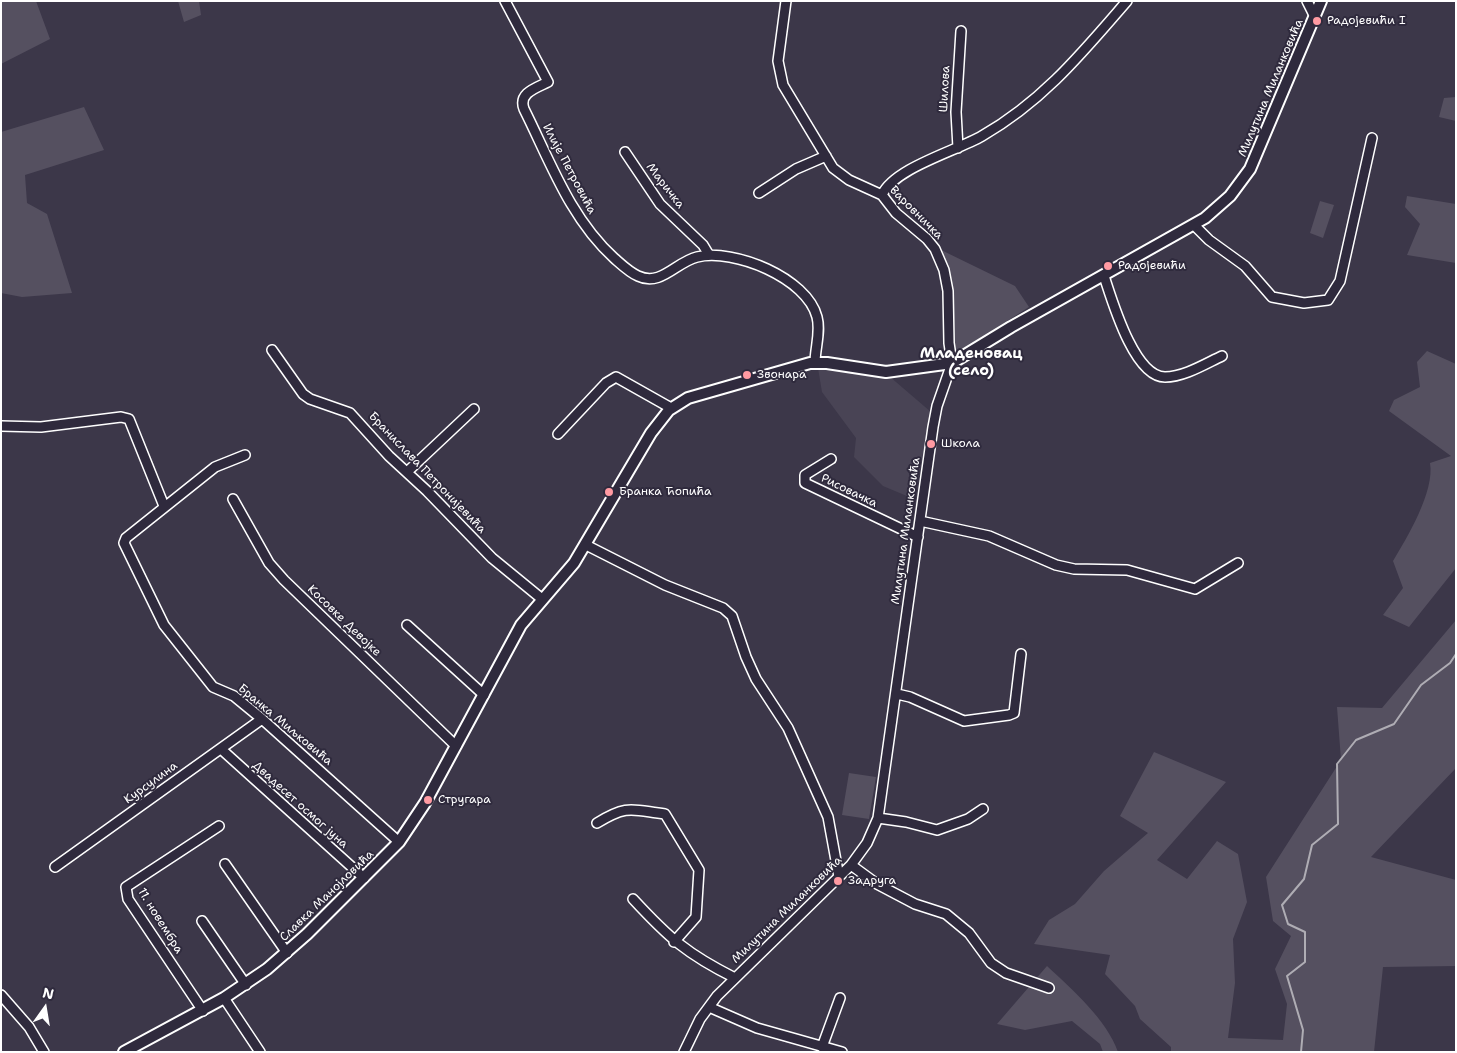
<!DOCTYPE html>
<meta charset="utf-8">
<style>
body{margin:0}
#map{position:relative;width:1457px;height:1053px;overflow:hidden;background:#3c3749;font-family:"Shantell Sans",sans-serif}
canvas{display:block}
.frame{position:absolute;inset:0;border:2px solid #fff;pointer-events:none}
.north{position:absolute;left:20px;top:983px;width:50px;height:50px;-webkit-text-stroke:4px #2f2a3d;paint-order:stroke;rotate:13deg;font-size:14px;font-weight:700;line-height:20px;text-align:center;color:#fff}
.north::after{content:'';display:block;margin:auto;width:18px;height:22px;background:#fff;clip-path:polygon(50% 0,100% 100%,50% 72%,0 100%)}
</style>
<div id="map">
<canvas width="1457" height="1053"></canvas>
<div class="frame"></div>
<div class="north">N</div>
</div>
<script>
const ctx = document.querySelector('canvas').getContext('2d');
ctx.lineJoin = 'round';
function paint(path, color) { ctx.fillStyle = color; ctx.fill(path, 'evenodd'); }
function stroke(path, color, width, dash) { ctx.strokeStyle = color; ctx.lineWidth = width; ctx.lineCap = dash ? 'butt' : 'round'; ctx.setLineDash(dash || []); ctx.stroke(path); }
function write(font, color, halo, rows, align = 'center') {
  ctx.font = font + ' "Shantell Sans",sans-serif'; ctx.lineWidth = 4; ctx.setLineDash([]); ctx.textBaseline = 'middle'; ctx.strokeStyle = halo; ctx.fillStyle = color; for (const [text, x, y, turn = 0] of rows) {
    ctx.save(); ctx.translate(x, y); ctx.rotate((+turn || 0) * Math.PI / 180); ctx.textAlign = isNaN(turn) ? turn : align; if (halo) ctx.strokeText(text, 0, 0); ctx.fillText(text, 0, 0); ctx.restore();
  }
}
paint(new Path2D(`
 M818,368L889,376L931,412L914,499L883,486L854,457L856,438L822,392Z`), '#494455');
paint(new Path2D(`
 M1,1H36L50,39L1,64Z
 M178,1H199L201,15L184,22Z
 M1456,97V121L1439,117L1444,98Z
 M84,107L104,150L25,175L27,203L47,214L72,293L22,297L1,293V132Z
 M1407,196L1456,204V263L1407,255L1420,224L1405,207Z
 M1320,201L1334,205L1323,238L1310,233Z
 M935,247L1015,286L1029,307L954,355L951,330L952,302Z
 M1427,351L1456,364V568L1409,627L1383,615L1403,588L1393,561C1407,538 1435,491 1430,463L1451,456L1389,411L1394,400L1420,387L1417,362Z
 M1456,620V768L1371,857L1456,880V966L1383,967L1374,1052H1171V1047L1140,1019L1135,1006L1105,974L1110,955L1034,944L1049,920L1075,904L1104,871L1148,833L1120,816L1154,752L1226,782L1157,860L1187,879L1217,841L1238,854L1247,902L1233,939L1235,983L1228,1038L1283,1040L1287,1004L1275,969L1291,936L1273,921L1266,877L1341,760L1337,707L1382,708Z
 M849,773L876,777L869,819L842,815Z
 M1047,966C1072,989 1107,1020 1118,1052H1103L1100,1044L1072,1021L1025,1030L997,1024Z`), '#555060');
stroke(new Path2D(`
 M1301,1052L1303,1030L1287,976L1305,962V932L1288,924L1282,905L1304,879L1312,845L1338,824L1337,764L1356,740L1394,724L1421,685L1450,663L1456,654`), '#afadb4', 2);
const minor = new Path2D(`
 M505,1L548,82C536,88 518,93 524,109C550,161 570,218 614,258C622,265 629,272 638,276C661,287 676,262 697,257C734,248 807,278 817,317C821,332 815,348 815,363
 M1307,1L1315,17
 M958,148L956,112L961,31
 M625,152L660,204L703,245L709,255
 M759,193L796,169L826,156
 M882,195C894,168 956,151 982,136C1043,101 1082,53 1127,1
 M1194,225L1209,240L1245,266L1272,297L1304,303L1328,300L1340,281L1372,138
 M1104,276C1112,300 1134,377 1165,377C1184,377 1205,364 1222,356
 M272,350L303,394L310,399L350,413L389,456L427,491L492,558L542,599
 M1,426L41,427L121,417L129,419L164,506
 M558,434L606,383L616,377L671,408
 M245,455L215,467L126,538L124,543L164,625L213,687L234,696L262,719L399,842
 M831,459L805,475V483L918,537
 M407,472L474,409
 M233,499L269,563L284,580L456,746
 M920,521L989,536L1056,565L1074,569L1127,570L1195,589L1238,563
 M586,545L665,585L723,608L732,616L746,657L756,679L788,728L828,817L839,877
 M407,625L484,695
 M897,694L910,697L964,721L1009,715L1014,713L1021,654
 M221,749L364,878
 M878,818L906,822L937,830L968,819L983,809
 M597,823C628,804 632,810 665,814L699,870L696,917L674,942
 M225,864L287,953
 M851,865L877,884L915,904L946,914L969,933L991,963L1006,973L1049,988
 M55,867L262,719
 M633,899C669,938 687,954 735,978
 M202,921L246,985
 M1,995L29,1027L44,1052
 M224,998L260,1052
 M709,1007L757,1028L842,1052
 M203,1011L128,899L126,887L219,826
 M822,1047L840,998
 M684,1052L700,1019L717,996L851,865L867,843L878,818L933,427L937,406L952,363L949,343L948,291L944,270L935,249L927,239L896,213L882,195L849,180L833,168L783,85L778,61L786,1`);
const major = new Path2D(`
 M124,1052L224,998L267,969L307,934L399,842L425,803L521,625L574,563L651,433L669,410L688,398L810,363H827L886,372L952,363L1011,327L1205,218L1230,196L1250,169L1321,1`);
stroke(minor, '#fff', 12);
stroke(major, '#fff', 14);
stroke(minor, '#2f2a3d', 9);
stroke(major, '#2f2a3d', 10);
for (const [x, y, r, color] of [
 [1317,21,5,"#ff9aa2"],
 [1108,266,5,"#ff9aa2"],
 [747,375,5,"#ff9aa2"],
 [931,444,5,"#ff9aa2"],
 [609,492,5,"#ff9aa2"],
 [428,800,5,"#ff9aa2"],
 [838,881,5,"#ff9aa2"]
]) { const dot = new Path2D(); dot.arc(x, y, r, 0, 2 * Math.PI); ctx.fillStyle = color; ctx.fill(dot); stroke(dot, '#2f2a3d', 2); }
write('12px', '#fff', '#2f2a3d', [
 ["Радојевићи I",1327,21],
 ["Радојевићи",1118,266],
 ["Звонара",757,375],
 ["Школа",941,444],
 ["Бранка Ћопића",619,492],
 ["Стругара",438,800],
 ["Задруга",848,881]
], 'left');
write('12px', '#fff', '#2f2a3d', [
 ["Милутина Миланковића",1271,88,-67],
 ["Шилова",945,89,-87],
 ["Илије Петровића",569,169,62],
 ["Маричка",665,186,52],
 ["Варовничка",916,213,45],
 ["Бранислава Петронијевића",427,473,46],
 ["Рисовачка",849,491,26],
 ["Милутина Миланковића",906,531,-82],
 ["Косовке Девојке",344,621,44],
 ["Бранка Миљковића",285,725,40],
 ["Курсулина",151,783,-36],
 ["Двадесет осмог јуна",300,805,42],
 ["Славка Манојловића",327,896,-44],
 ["Милутина Миланковића",787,910,-44],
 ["11. новембра",160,921,58]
]);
write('bold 15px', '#fff', '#2f2a3d', [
 ["Младеновац",971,354],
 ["(село)",971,371]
]);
</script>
